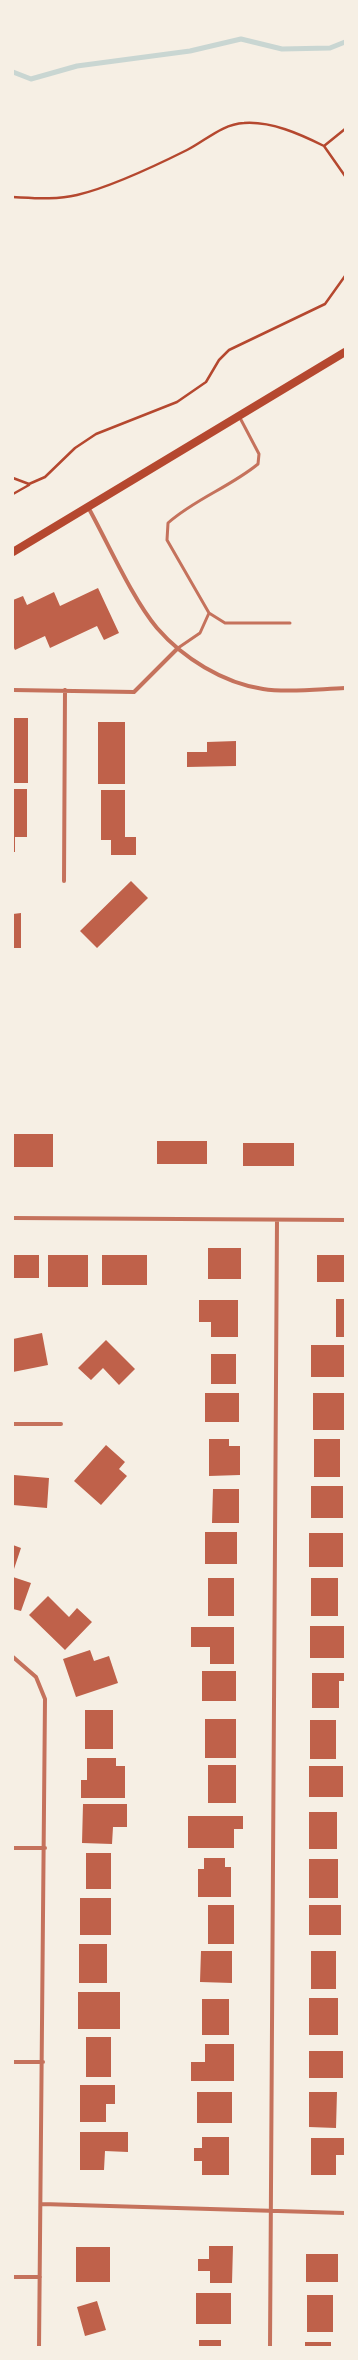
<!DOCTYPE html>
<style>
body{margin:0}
#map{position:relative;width:358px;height:2360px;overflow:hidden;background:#f6efe4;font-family:"Open Sans",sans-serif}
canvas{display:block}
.frame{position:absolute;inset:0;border:14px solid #f6efe4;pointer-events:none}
</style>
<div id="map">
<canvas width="358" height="2360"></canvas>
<div class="frame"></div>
</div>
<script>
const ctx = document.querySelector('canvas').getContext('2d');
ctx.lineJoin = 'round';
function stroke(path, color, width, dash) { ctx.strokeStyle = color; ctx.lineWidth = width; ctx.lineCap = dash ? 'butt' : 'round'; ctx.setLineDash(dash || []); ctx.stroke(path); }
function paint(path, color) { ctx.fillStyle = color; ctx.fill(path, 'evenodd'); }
stroke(new Path2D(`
 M13,72L31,79L77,66L190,51L241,39L282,49L330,48L345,42`), '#c9d6d2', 5);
paint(new Path2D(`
 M98,588L119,633L104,640L97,626L50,648L45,636L15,650L13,646V600L23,596L27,605L54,592L60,606Z
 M13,718H28V783H13Z
 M98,722H125V784H98Z
 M236,741V766L187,767V752H207V742Z
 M13,789H27V837H15V852H13Z
 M101,790H125V837H136V855H111V840H101Z
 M131,881L148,898L97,948L80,931Z
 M21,913V948H13V914Z
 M13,1134H53V1167H13Z
 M157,1141H207V1164H157Z
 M243,1143H294V1166H243Z
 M208,1248H241V1279H208Z
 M13,1255H39V1278H13Z
 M48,1255H88V1287H48Z
 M102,1255H147V1285H102Z
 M317,1255H345V1282H317Z
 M336,1299H345V1337H336Z
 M199,1300H238V1337H211V1322H199Z
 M42,1333L48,1365L13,1372V1339Z
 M106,1340L135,1369L119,1385L103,1368L91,1380L78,1368Z
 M311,1345H345V1377H311Z
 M211,1354H236V1384H211Z
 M205,1393H239V1422H205Z
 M313,1393H345V1430H313Z
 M209,1439H229V1446H240V1475L209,1476Z
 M314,1439H340V1477H314Z
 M106,1445L125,1462L119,1469L127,1476L101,1505L74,1481Z
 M14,1475L49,1478L47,1508L13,1505Z
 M311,1486H343V1518H311Z
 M213,1489H239V1523H212Z
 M205,1532H237V1564H205Z
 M309,1533H343V1567H309Z
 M13,1545L21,1548L13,1572Z
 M13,1577L31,1583L21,1611L13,1609Z
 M208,1578H234V1616H208Z
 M311,1578H338V1616H311Z
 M48,1596L69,1617L77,1608L92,1622L65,1650L29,1615Z
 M310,1626H344V1658H310Z
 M191,1627H234V1664H210V1647H191Z
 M90,1650L94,1661L109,1656L118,1683L76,1697L63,1659Z
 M202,1671H236V1701H202Z
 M312,1673H345V1681H339V1708H312Z
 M85,1710H113V1749H85Z
 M205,1719H236V1758H205Z
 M310,1720H336V1759H310Z
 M87,1758H116V1766H125V1798H81V1780H87Z
 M208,1765H236V1803H208Z
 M309,1766H343V1797H309Z
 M83,1804H127V1827H113L112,1844L82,1843Z
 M309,1812H337V1849H309Z
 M188,1816H243V1829H234V1848H188Z
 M86,1853H111V1889H86Z
 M204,1858H225V1867H231V1897H198V1869H204Z
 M309,1859H338V1898H309Z
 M80,1898H111V1935H80Z
 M208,1905H234V1944H208Z
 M309,1905H341V1935H309Z
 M79,1944H107V1983H79Z
 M201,1951H232V1983L200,1982Z
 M311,1951H336V1989H311Z
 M78,1992H120V2029H78Z
 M309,1998H338V2035H309Z
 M202,1999H229V2035H202Z
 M86,2037H111V2077H86Z
 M205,2044H234V2081H191V2062H205Z
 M309,2051H343V2078H309Z
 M80,2085H115V2104H106V2122H80Z
 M197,2092H232V2123H197Z
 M309,2092H337L336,2128L309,2127Z
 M80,2132H128V2152L105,2151L104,2170H80Z
 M202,2137H229V2175H202V2161H194V2148H202Z
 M311,2138H345V2155H336V2175H311Z
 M209,2246H233L232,2283H210V2271H198V2259H209Z
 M76,2247H110V2282H76Z
 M306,2254H338V2282H306Z
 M196,2293H231V2324H196Z
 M307,2295H333V2332H307Z
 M97,2301L106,2330L85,2336L77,2307Z
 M199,2340H221V2347H199Z
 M305,2342H331V2347H305Z`), '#bf614a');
stroke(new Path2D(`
 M345,129L324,146L345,176
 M13,197C34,198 56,200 77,195C111,187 155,166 187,150C205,141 222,124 244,123C271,121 300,134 324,146
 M13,478L29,484L45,477L75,448L96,434L177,402L206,382L219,360L229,350L325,304L345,276
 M13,494L29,485`), '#b5482f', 2.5);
stroke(new Path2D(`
 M209,613L225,623H290
 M178,648L200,633L209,613L167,540L168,523C195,499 230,487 258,464L259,454L239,416`), '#c5725c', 3);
stroke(new Path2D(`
 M88,507C108,543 132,598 157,628C183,658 223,683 263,689C288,693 319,689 345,688
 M13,690L134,692L177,649
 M64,881L65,690
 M13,1218L345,1220
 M13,1424H61
 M13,1657L36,1677L45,1699L39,2347
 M13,1848H45
 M13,2062H43
 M42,2204L345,2213
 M13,2277H40
 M270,2347L277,1220`), '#c5725c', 4);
stroke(new Path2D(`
 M13,552L345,352`), '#b5482f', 8);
</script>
